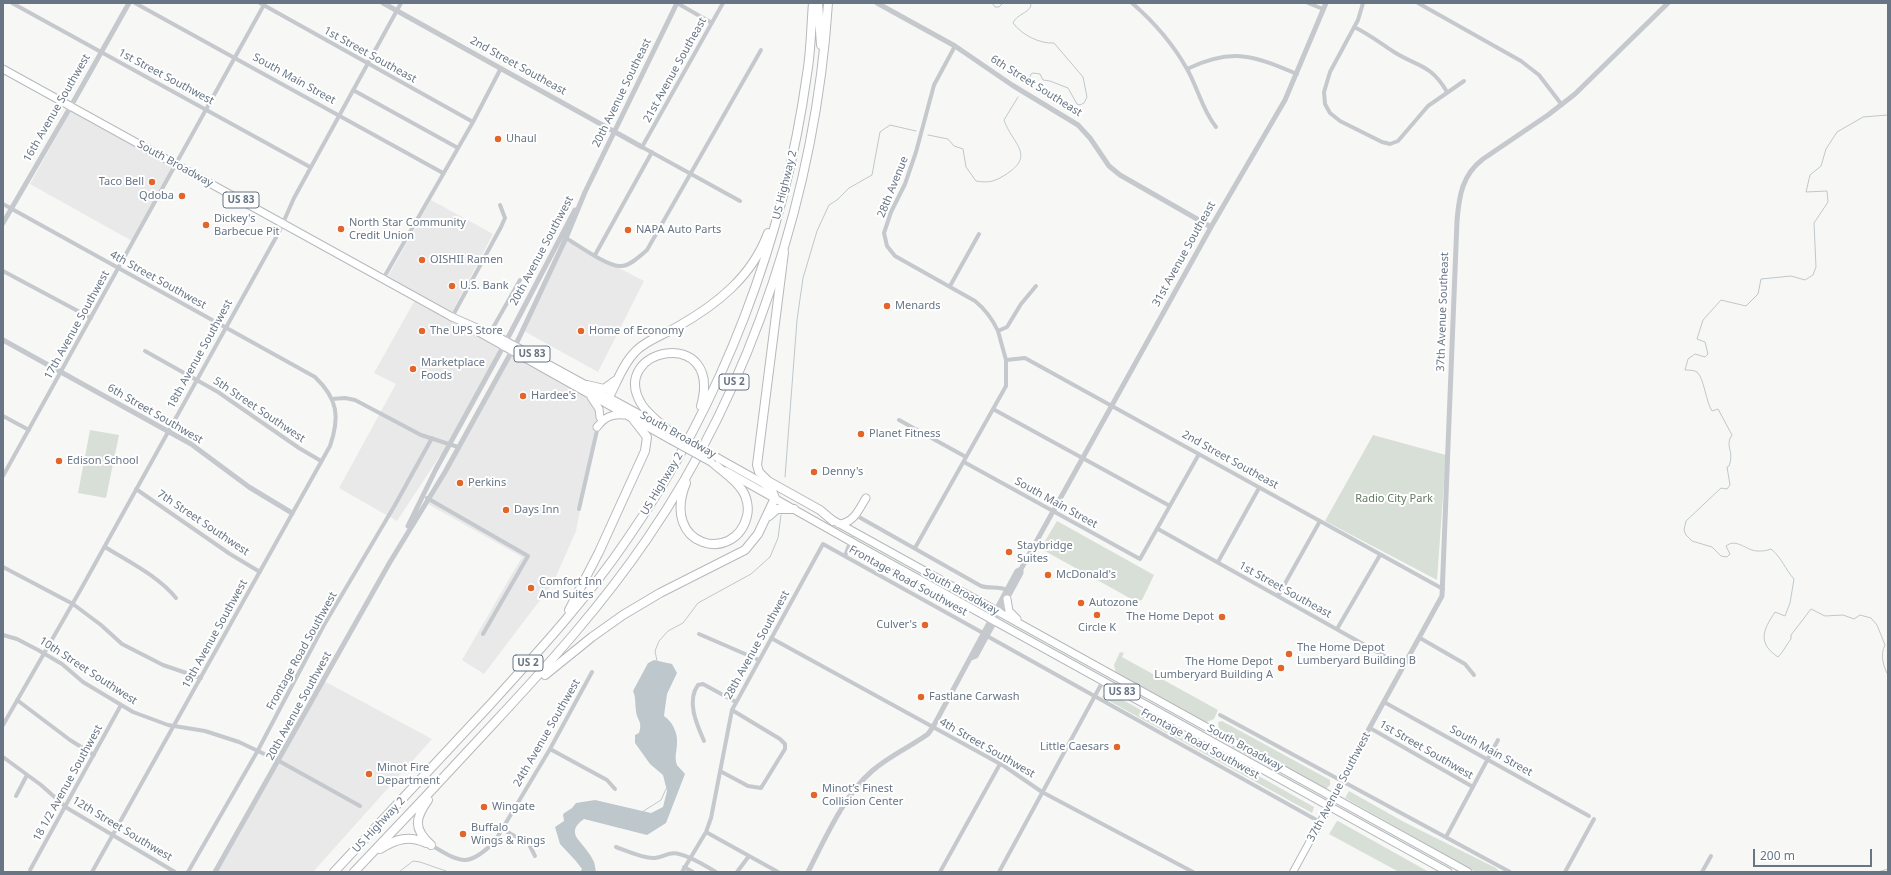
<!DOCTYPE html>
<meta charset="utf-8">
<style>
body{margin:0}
#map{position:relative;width:1891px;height:875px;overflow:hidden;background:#f7f8f5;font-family:"Noto Sans",sans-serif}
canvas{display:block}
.frame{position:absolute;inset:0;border:4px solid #677585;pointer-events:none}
.scale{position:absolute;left:1753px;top:849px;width:119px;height:18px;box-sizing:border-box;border:2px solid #677585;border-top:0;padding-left:5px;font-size:12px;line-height:14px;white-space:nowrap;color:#677585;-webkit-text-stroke:3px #fff;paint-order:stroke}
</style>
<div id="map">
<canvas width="1891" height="875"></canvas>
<div class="frame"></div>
<div class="scale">200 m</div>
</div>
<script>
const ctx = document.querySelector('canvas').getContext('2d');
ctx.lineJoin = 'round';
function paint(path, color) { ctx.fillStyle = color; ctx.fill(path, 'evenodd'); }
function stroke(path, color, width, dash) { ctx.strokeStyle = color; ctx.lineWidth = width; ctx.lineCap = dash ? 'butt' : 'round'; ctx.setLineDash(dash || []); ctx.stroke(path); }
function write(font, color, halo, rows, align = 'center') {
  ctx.font = font + ' "Noto Sans",sans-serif'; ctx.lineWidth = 4; ctx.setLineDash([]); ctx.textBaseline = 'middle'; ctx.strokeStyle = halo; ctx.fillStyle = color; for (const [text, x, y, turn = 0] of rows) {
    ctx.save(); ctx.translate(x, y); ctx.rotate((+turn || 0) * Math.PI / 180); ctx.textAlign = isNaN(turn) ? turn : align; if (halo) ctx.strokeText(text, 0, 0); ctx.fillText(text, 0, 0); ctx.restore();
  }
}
paint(new Path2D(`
 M72,109L174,167L132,241L30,184Z
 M431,200L493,234L452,312L387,278Z
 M567,241L644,281L598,372L524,331Z
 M415,300L499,349L443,451L397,521L339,488L396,384L374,373Z
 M512,354L584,395L596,411V424L576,531L553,583L484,674L462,660L522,557L428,504Z
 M324,681L432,739L313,872H217Z`), '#e8e9e8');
paint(new Path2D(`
 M90,430L119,435L106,498L78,493Z
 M1373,435L1446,455L1437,580L1325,521Z
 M1057,521L1154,575L1142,600L1135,601L1043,550L1042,546Z
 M1120,652L1124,653L1122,657L1218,710L1214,719L1204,723L1116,673L1114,665Z
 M1107,691L1314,807L1312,813L1102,697Z
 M1222,721L1330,780V785L1326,789L1219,730L1218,722Z
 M1349,791L1404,822L1496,868L1500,872H1476L1345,798Z
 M1337,821H1338L1429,872H1399L1329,834Z`), '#d8dfd6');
paint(new Path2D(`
 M654,660L672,664L677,673L667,694L664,716C672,721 678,733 677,743C677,751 674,757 677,765C679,768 683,771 685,774L666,823L647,835L584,819C562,834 586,844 593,860C595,863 595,868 596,872H580L582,869L575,860L560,844L555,827L564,821L563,814L572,808L576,803L595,800L651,813L663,807L667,791L663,775L650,764L635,743V735L639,733C643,721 637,721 636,711C635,704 636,698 633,691L648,663Z`), '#bec7cc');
stroke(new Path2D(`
 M992,3L995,7H999L1003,3
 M1026,85L1031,74L1033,73L1040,74L1043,80L1050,81L1068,88L1077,104L1080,105L1084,103L1087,97L1083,77L1054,43C1040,44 1022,35 1013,23C1017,14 1027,14 1031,6L1030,3
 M1888,115L1863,117L1837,132L1826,149L1821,166L1810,175L1806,192L1827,191L1828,202L1814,223L1816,267L1813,275L1805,280L1791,276L1761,279L1758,294L1746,306L1721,300L1703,320L1697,339L1705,342L1708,354L1705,357L1695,354L1688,359L1685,370C1688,370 1694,370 1697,372C1704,378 1706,402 1712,411L1718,409L1732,435C1724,446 1735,451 1729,466L1727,467L1730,485L1727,489L1721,488L1686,521L1684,530L1686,535L1692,541L1712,547L1721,556L1727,557L1730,554L1726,546C1735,539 1743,547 1752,550C1758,552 1766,551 1771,549C1782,558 1785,569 1794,579L1790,603L1785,616L1775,612C1763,630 1757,643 1778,657C1784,651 1786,645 1791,639V635L1811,609L1825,616L1843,615L1854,619L1860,615L1871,618L1877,625L1885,645C1880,654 1883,666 1888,675
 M928,135L948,139L954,146L963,149L966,167L976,181C988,183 994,182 1005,175C1037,155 1012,144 1004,120L1018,97
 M785,477L797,320L803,278L817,231L829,205L837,200L849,188L872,175L880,132L890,125L916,131
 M657,661L655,651L659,641L668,631L683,623L698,603L751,574L770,557L778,538L781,515
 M642,812L661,800L666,789
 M574,835L586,850
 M399,872L413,861L420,862L446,871
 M1878,872L1888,869`), '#bec7cc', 1);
const secondary = new Path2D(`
 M1293,872L1334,797`);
const primary = new Path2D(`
 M3,69L452,317`);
const trunk = new Path2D(`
 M452,317L502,339L659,425
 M475,330L671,440
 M591,397L599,409L600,417
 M597,427C605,417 611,414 624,415
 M718,458L768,486
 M726,471L850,541L1448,872
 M829,518L1468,872
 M839,524C854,523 859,509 866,498
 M1007,599L1009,611L1017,619`);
const motorway = new Path2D(`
 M818,3L821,45
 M784,252L757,465L759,472L768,481L820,510L833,521
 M587,385L604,389L615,381
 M609,397C617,382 623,364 635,352C645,341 663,335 677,327C716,305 752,277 768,233
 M669,431C660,423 649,415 642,405C606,348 724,324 701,406
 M686,483C660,547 735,565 747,516C749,508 747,497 742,490C735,479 722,471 713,463
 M769,516L777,509H794
 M569,610L599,552L645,451L647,437L633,419
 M545,675L592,637L623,615L660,593L745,550L758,534L775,498L773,493L764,483
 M428,800C415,818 413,829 431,845
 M380,849C396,839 409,835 426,843
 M334,872C386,817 437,762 488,707C537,653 587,599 628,538C723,401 784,239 807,74C811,51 811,27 813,3
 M354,872C401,823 448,773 494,723C549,664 602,605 647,539C753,385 816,189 828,3`);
stroke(secondary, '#b5babf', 8);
stroke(primary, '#b6babe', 9);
stroke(trunk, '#b6b9bc', 9);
stroke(motorway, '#b6b9bc', 10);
stroke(new Path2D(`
 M12,3L310,167
 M135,3L443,173
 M260,3L473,122
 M677,3L712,23
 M723,3L642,147L740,201
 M1132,3C1154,22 1173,44 1187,69C1198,88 1202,110 1216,127
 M1308,3L1323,9
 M1363,3L1358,20L1330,72L1324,92L1325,104L1330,113L1340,121L1382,142L1390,144L1398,141L1428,106L1464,81
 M1418,3L1521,61L1539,75L1562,105
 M1354,27C1369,34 1380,43 1394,52C1418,67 1431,64 1447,92
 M955,46L934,85L916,152L905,184L891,212L884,233L887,246L895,256L975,301C986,310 992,318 998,331
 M1187,69C1233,47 1254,56 1297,74
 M353,90L458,148
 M3,204L315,377C338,399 340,417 330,446L92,872
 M566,238C578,245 608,267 621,266C630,266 640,256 647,250L761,50
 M595,255L652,152
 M3,271L91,318
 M383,279L473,122L501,68
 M950,286L979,234
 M452,317L501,227L505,218L500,205
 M490,333L520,280
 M145,351L218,392L299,448L321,461
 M1006,360L1025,358L1443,589
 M332,399L345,398L355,400L421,435L458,447
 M993,409L1170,506
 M3,416L29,430
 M899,420L966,457
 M964,462L1140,559L1199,454
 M3,476L265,3
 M136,489L230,554L260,572
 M427,498L528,556L483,634
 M579,509L598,426
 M859,517L981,586C990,589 998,586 1007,590
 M1158,529L1404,667
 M105,547C129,562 158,576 176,598
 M915,548L1006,386V360L998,331L1007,327L1021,304L1036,286
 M845,556L854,532
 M1218,562L1259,488
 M3,567L73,604L101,625L122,644L163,665L201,678
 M1278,596L1320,521
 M1337,629L1380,555
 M699,634L759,660
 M3,635L17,639L38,650L62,664L83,682L133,712L168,725L205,731L239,742L279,761L360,806
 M987,636L1320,822
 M771,638L1004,766L1042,792L1193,872
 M1420,638L1465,664L1474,675
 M17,700L70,740L94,755
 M1384,702L1589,816
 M1220,715L1510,872
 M3,725L81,589L279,232L294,198L401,3
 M1370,728L1473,787
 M704,741C697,725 686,701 698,685L703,684L736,702
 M550,749L607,780L615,789
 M3,757L41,785L67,808L175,872
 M720,771L748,786L761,788L785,749V744L780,739L732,710
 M16,796L27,775
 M502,829L529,844L535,856
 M706,832L778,872
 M1446,837L1498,740
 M431,845C460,862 468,869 495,841L550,749L592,672
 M616,847C627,851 643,859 655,858C664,857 669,851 679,854C692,857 704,865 716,872
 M684,867L693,872
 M30,870L121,705
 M188,872L257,752L324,625L395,505L432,438
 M682,872L706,832L711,818L732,710L823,544L983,633
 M737,872L749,856
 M940,872L1000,764
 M999,872L1103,681
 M1565,872L1594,819
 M1702,872L1711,856`), '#c5c8cc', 4);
stroke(new Path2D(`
 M383,3L642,147
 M877,3L955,46L1012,85L1078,125L1090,138L1109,166L1120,175L1211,227
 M3,223L71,106L129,3
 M3,340L191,444L249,487L292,513
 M408,526L436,469L503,347L575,210
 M971,658L976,656L1021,573V569
 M1334,797L1359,747L1442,596L1457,221C1459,196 1462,175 1483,159L1548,115L1575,94L1668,3
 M215,872L390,562L445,472L518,340L566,238L585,192L677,3
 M808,872C825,839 844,795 872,771C889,756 910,747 928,734L933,727L1017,571L1021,569L1211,227L1285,100L1326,3`), '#c5c8cc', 5);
stroke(secondary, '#fff', 6);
stroke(primary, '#fff', 7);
stroke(trunk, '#fff', 7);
stroke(motorway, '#fff', 8);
const trunkBridge = new Path2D(`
 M675,434L718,458
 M671,440L711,462`);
stroke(trunkBridge, '#b6b9bc', 9, []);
stroke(trunkBridge, '#fff', 7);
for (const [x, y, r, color] of [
 [498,139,4,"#e2652a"],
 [152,182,4,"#e2652a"],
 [182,196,4,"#e2652a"],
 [206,225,4,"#e2652a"],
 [341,229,4,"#e2652a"],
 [628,230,4,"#e2652a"],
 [422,260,4,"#e2652a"],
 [452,286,4,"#e2652a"],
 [887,306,4,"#e2652a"],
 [422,331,4,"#e2652a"],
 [581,331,4,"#e2652a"],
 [413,369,4,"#e2652a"],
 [523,396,4,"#e2652a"],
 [861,434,4,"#e2652a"],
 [59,461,4,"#e2652a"],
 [814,472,4,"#e2652a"],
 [460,483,4,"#e2652a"],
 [506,510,4,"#e2652a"],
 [1009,552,4,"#e2652a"],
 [1048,575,4,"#e2652a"],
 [531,588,4,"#e2652a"],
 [1081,603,4,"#e2652a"],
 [1097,615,4,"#e2652a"],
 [1222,617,4,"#e2652a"],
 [925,625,4,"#e2652a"],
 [1289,654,4,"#e2652a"],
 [1281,668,4,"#e2652a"],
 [921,697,4,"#e2652a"],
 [1117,747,4,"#e2652a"],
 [369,774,4,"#e2652a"],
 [814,795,4,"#e2652a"],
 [484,807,4,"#e2652a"],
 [463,834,4,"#e2652a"]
]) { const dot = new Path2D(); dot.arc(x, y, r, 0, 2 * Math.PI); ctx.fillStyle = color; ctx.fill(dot); stroke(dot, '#fff', 1.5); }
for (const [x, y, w] of [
 [241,200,36],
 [532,354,36],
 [734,382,30],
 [528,663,30],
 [1122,692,36]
]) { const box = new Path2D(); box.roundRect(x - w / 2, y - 8, w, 16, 3); ctx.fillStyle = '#fff'; ctx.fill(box); stroke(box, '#677585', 1); }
write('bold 10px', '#677585', null, [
 ["US 83",241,200],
 ["US 83",532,354],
 ["US 2",734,382],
 ["US 2",528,663],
 ["US 83",1122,692]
]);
write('11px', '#677585', '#fff', [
 ["1st Street Southeast",370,55,29],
 ["2nd Street Southeast",518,66,29],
 ["21st Avenue Southeast",675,70,-61],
 ["1st Street Southwest",166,77,28],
 ["South Main Street",294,79,29],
 ["6th Street Southeast",1036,86,32],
 ["20th Avenue Southeast",622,93,-64],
 ["16th Avenue Southwest",57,108,-60],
 ["South Broadway",175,164,29],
 ["US Highway 2",785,185,-76],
 ["28th Avenue",893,187,-68],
 ["20th Avenue Southwest",542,251,-62],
 ["31st Avenue Southeast",1184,254,-61],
 ["4th Street Southwest",158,280,29],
 ["37th Avenue Southeast",1443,312,-88],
 ["17th Avenue Southwest",77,325,-61],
 ["18th Avenue Southwest",200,354,-61],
 ["5th Street Southwest",259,410,34],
 ["6th Street Southwest",155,414,30],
 ["South Broadway",678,435,29],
 ["2nd Street Southeast",1230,460,29],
 ["US Highway 2",662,484,-59],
 ["South Main Street",1056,503,29],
 ["7th Street Southwest",203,523,34],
 ["Frontage Road Southwest",908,581,29],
 ["1st Street Southeast",1285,590,29],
 ["South Broadway",961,592,29],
 ["19th Avenue Southwest",215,634,-61],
 ["28th Avenue Southwest",757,645,-61],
 ["Frontage Road Southwest",302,651,-61],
 ["10th Street Southwest",88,671,33],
 ["20th Avenue Southwest",299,706,-61],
 ["24th Avenue Southwest",547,733,-60],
 ["Frontage Road Southwest",1200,744,29],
 ["4th Street Southwest",987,748,30],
 ["South Broadway",1245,748,29],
 ["1st Street Southwest",1426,750,30],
 ["South Main Street",1491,751,29],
 ["18 1/2 Avenue Southwest",68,783,-61],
 ["37th Avenue Southwest",1339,787,-62],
 ["US Highway 2",379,825,-47],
 ["12th Street Southwest",122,829,31]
]);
write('11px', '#677585', '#fff', [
 ["Uhaul",506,139],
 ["Taco Bell",144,182,"right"],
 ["Qdoba",174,196,"right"],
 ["Dickey's",214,219],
 ["Barbecue Pit",214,232],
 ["North Star Community",349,223],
 ["Credit Union",349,236],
 ["NAPA Auto Parts",636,230],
 ["OISHII Ramen",430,260],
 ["U.S. Bank",460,286],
 ["Menards",895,306],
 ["The UPS Store",430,331],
 ["Home of Economy",589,331],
 ["Marketplace",421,363],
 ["Foods",421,376],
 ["Hardee's",531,396],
 ["Planet Fitness",869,434],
 ["Edison School",67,461],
 ["Denny's",822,472],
 ["Perkins",468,483],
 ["Days Inn",514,510],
 ["Staybridge",1017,546],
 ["Suites",1017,559],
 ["McDonald's",1056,575],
 ["Comfort Inn",539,582],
 ["And Suites",539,595],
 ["Autozone",1089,603],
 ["The Home Depot",1214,617,"right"],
 ["Culver's",917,625,"right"],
 ["Circle K",1097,628,"center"],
 ["The Home Depot",1297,648],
 ["Lumberyard Building B",1297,661],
 ["The Home Depot",1273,662,"right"],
 ["Lumberyard Building A",1273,675,"right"],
 ["Fastlane Carwash",929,697],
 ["Little Caesars",1109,747,"right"],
 ["Minot Fire",377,768],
 ["Department",377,781],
 ["Minot’s Finest",822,789],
 ["Collision Center",822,802],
 ["Wingate",492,807],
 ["Buffalo",471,828],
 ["Wings & Rings",471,841]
], 'left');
write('11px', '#647862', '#fff', [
 ["Radio City Park",1394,499]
]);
</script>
